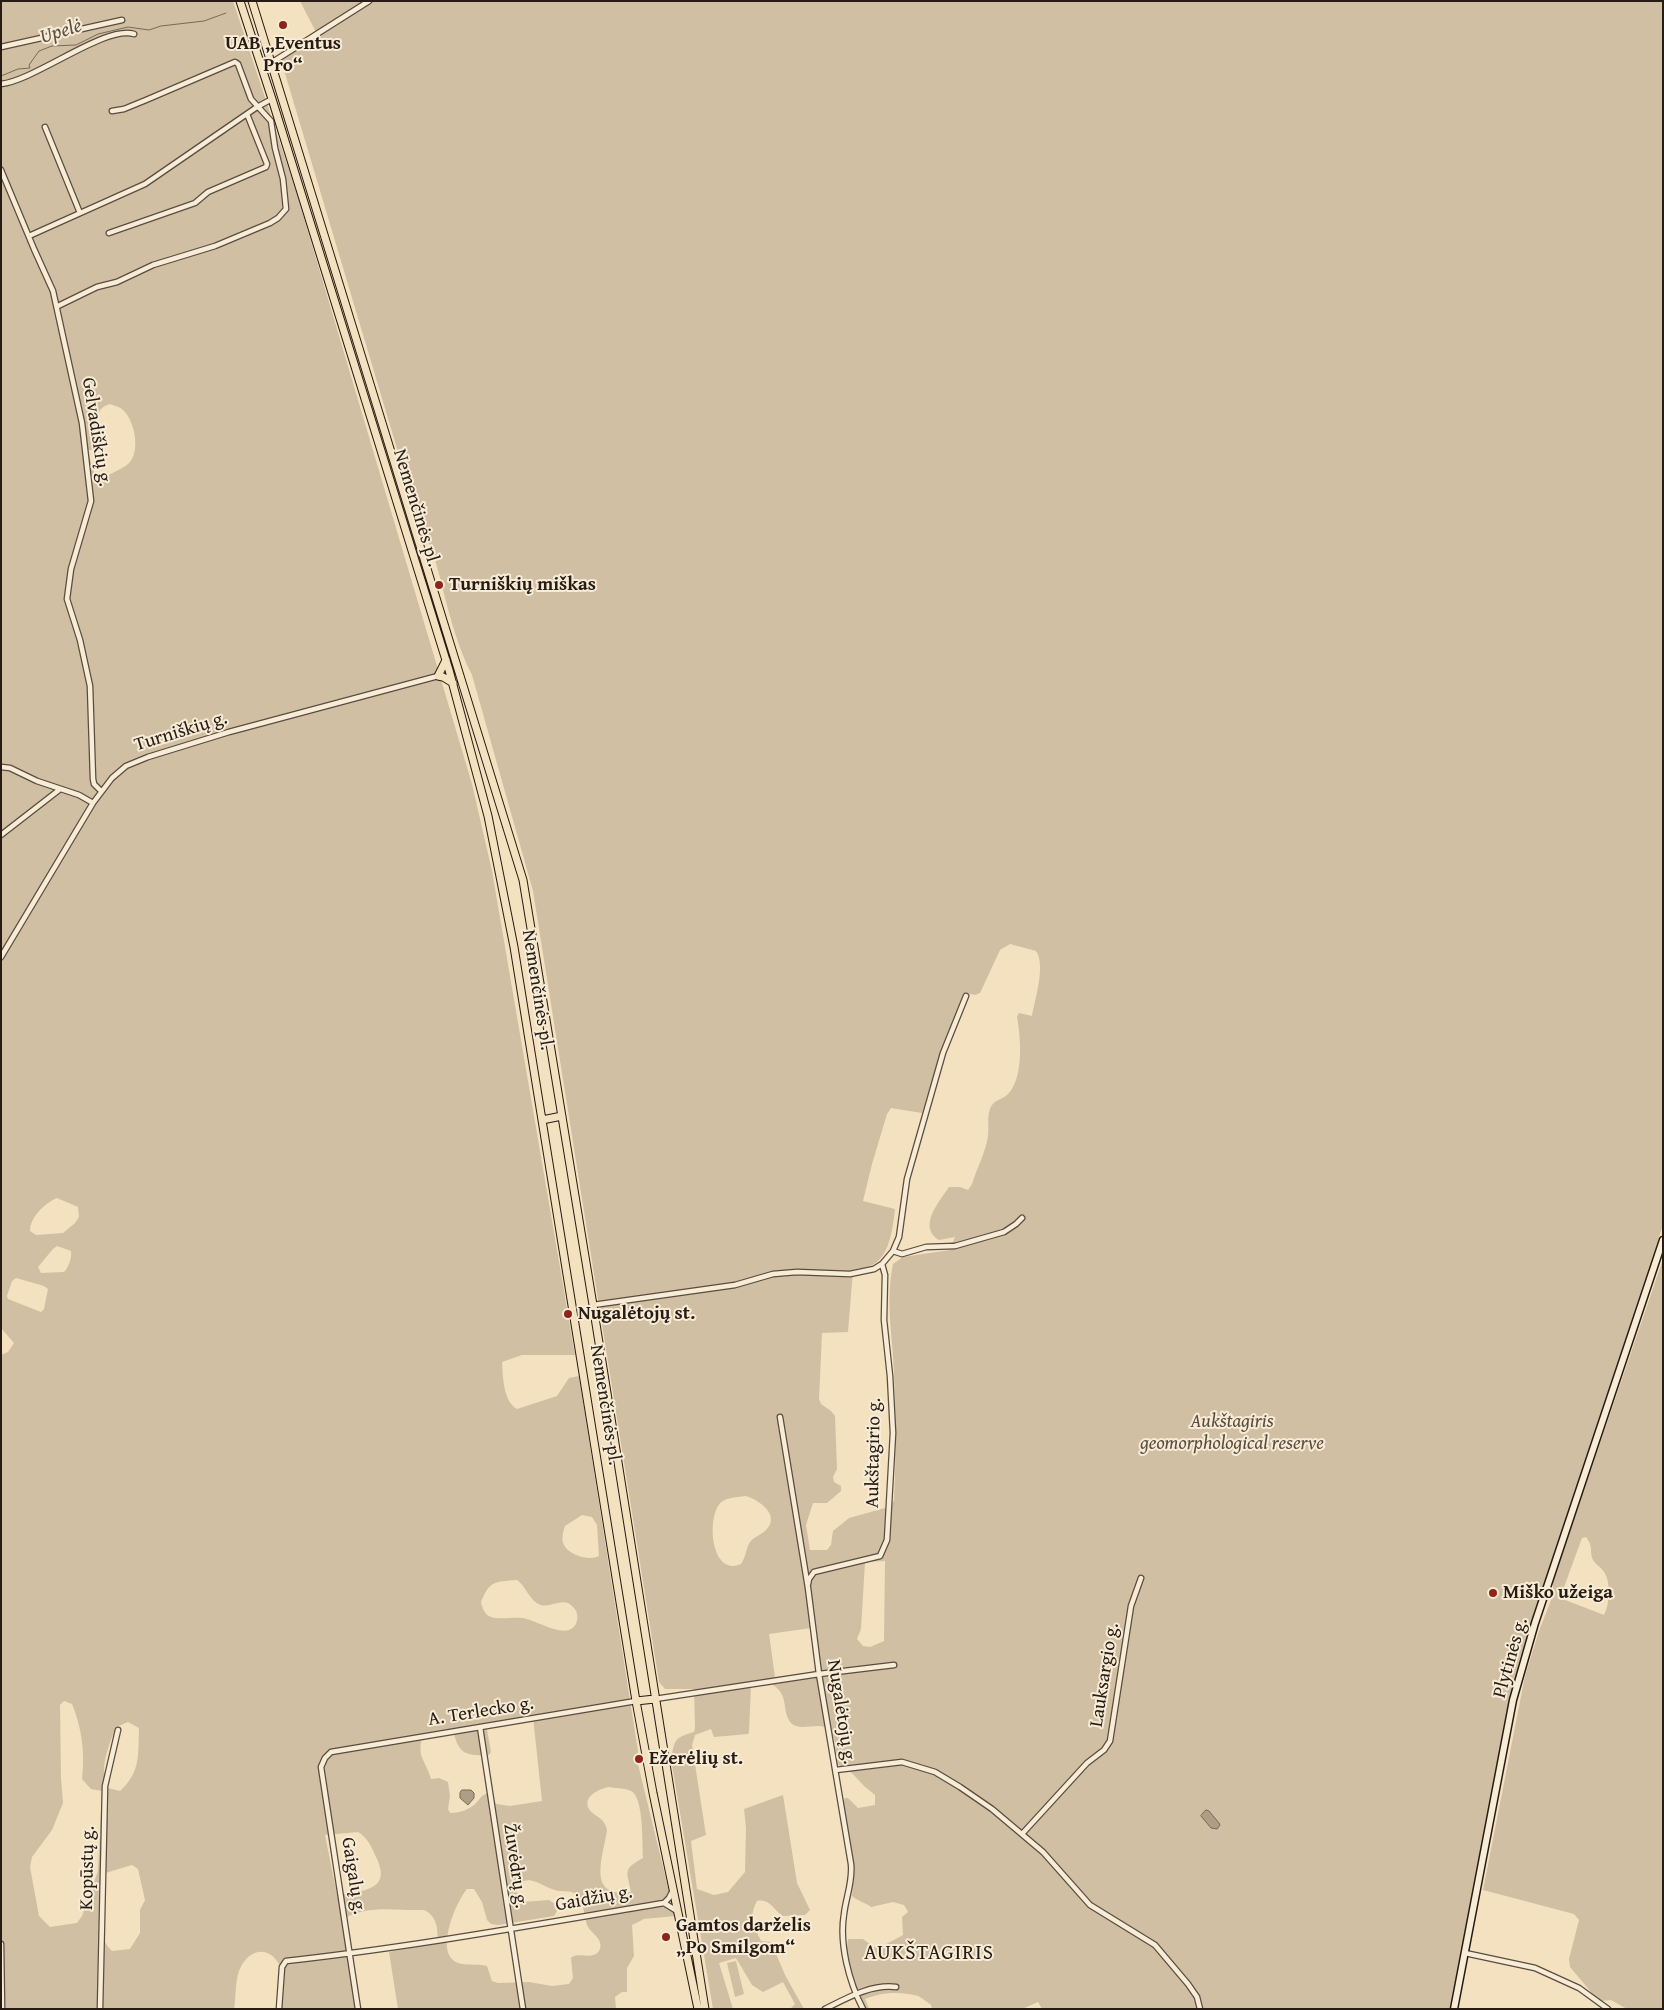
<!DOCTYPE html>
<meta charset="utf-8">
<style>
body{margin:0}
#map{position:relative;width:1664px;height:2010px;overflow:hidden;background:#f3e1c0;font-family:"Gentium Book Plus",serif}
canvas{display:block}
.frame{position:absolute;inset:0;border:2px solid #281b14;pointer-events:none}
</style>
<div id="map">
<canvas width="1664" height="2010"></canvas>
<div class="frame"></div>
</div>
<script>
const ctx = document.querySelector('canvas').getContext('2d');
ctx.lineJoin = 'round';
function paint(path, color) { ctx.fillStyle = color; ctx.fill(path, 'evenodd'); }
function stroke(path, color, width, dash) { ctx.strokeStyle = color; ctx.lineWidth = width; ctx.lineCap = dash ? 'butt' : 'round'; ctx.setLineDash(dash || []); ctx.stroke(path); }
function write(font, color, halo, rows, align = 'center') {
  ctx.font = font + ' "Gentium Book Plus",serif'; ctx.lineWidth = 4; ctx.setLineDash([]); ctx.textBaseline = 'middle'; ctx.strokeStyle = halo; ctx.fillStyle = color; for (const [text, x, y, turn = 0] of rows) {
    ctx.save(); ctx.translate(x, y); ctx.rotate((+turn || 0) * Math.PI / 180); ctx.textAlign = isNaN(turn) ? turn : align; if (halo) ctx.strokeText(text, 0, 0); ctx.fillText(text, 0, 0); ctx.restore();
  }
}
paint(new Path2D(`
 M1,1H233L296,191L472,784L492,871L575,1355H522L502,1362C503,1377 503,1401 517,1409L557,1396L569,1378L579,1376L638,1751L637,1760L675,1916L644,1919L632,1925L634,1956L627,1968V1992H622L615,1997L616,2009H398L389,1952L438,1942C437,1928 438,1917 424,1910C396,1911 369,1904 343,1919L356,2009H280C282,1996 286,1983 282,1971C273,1945 249,1946 239,1971C235,1982 236,1997 234,2009H1V1355L8,1352L14,1343L1,1328ZM110,404C115,406 121,407 124,411C135,422 141,453 128,464C124,468 104,477 97,481L87,450H94C98,434 90,409 110,404ZM57,1198L78,1207L79,1217L75,1223L63,1233L36,1235L30,1231C30,1217 45,1203 57,1198ZM57,1246L71,1251C72,1257 69,1267 64,1272L41,1273L38,1267L53,1249ZM16,1278L44,1286L48,1289L44,1309L41,1312L8,1299L7,1296L12,1281ZM582,1515L592,1517L597,1525L599,1556C590,1561 570,1556 564,1545C561,1539 563,1532 565,1526ZM517,1580C526,1586 530,1602 541,1605C552,1608 564,1596 573,1607C577,1611 578,1615 577,1621C570,1644 536,1619 522,1618C513,1617 500,1620 491,1617C485,1615 482,1608 481,1602C490,1580 495,1582 517,1580ZM64,1701L72,1704C82,1728 85,1753 82,1779L91,1789L102,1791L98,1871L82,1916L77,1923L50,1927L39,1916L30,1867L32,1857L52,1830L63,1803L61,1777L60,1705ZM533,1717L542,1801L510,1806L496,1804L490,1792C479,1796 482,1798 474,1805C468,1810 459,1813 450,1813L448,1809L450,1796L448,1782L439,1778L431,1779C425,1758 416,1758 423,1734L453,1729C458,1754 465,1756 489,1755L491,1752L486,1724ZM128,1722L139,1728C138,1754 141,1772 120,1791L108,1788L110,1780C108,1778 106,1777 105,1774C101,1765 112,1736 116,1727ZM608,1787C615,1788 625,1788 631,1791C644,1797 642,1844 643,1858C622,1870 627,1870 631,1892C586,1899 603,1857 607,1830C604,1816 595,1818 589,1809C582,1796 600,1789 608,1787ZM358,1832C368,1838 371,1846 376,1857C393,1891 362,1891 337,1895L325,1835ZM132,1865L138,1869L145,1900L140,1910V1933L130,1949L112,1951C93,1934 101,1898 102,1874ZM529,1880C540,1882 548,1889 559,1891C565,1892 572,1890 577,1895C584,1903 584,1915 587,1925C589,1931 596,1934 599,1940C601,1944 601,1948 599,1951C592,1961 579,1951 571,1958L573,1978L569,1984L552,1986L529,1982L498,1983L492,1981L487,1966C477,1963 461,1967 453,1960C437,1947 456,1902 467,1889H474L482,1902L487,1920L491,1924L498,1925L554,1916L557,1911L555,1904L549,1900L523,1902L518,1898L516,1886L519,1882Z
 M300,1H1663V1225L1520,1658L1450,2009H1042L1038,2002L1022,2009H932L931,2005C927,2002 922,1998 918,1996C901,1991 880,1992 865,1999L869,2009H860L845,1964L848,1939H863L874,1947L879,1948L903,1935L902,1917L908,1912L904,1905L893,1902L871,1907C865,1902 859,1902 852,1896L854,1874L843,1801L845,1798H848L858,1808L875,1805V1795L864,1786L853,1774L837,1764C836,1755 836,1744 833,1736C825,1716 802,1734 791,1723C781,1711 790,1696 773,1685L751,1686L749,1732L748,1734L714,1737L711,1729L695,1735L692,1745L706,1835L691,1841L697,1889L714,1895L728,1892L745,1872L746,1828L744,1809L783,1795L797,1883L810,1910L805,1915L783,1916C773,1910 770,1898 757,1901C748,1918 754,1925 761,1941L771,1942L785,1975L804,2009H790L795,2004L783,1982L763,1992L752,1985L736,1958L719,1963L733,2009H713L671,1759C675,1739 674,1738 694,1732L695,1728L694,1689H665L659,1682L533,891L472,675C459,650 451,621 444,594C438,570 434,549 421,529L281,60L318,36ZM1010,944L1036,951C1046,965 1035,999 1032,1016L1019,1013L1017,1017C1021,1038 1024,1080 1007,1095C1001,1100 993,1100 990,1109C987,1117 989,1127 988,1136C986,1151 977,1168 972,1184L968,1190L960,1187H949C939,1202 917,1227 939,1240L955,1237L950,1250L903,1257L893,1264C885,1305 893,1334 894,1375C896,1417 896,1459 894,1501L885,1508L849,1518L833,1531L831,1545L827,1550H810L806,1525L813,1503H827L841,1491V1486L834,1482L833,1477L837,1469L835,1416L831,1411L821,1404L819,1399L822,1333L848,1332L853,1270C859,1268 866,1268 872,1265C890,1257 893,1226 895,1209L863,1201L872,1164L887,1114L891,1108L922,1113L945,1042L963,995L966,993L975,995L980,993L1000,950ZM746,1496C759,1500 781,1515 766,1530C761,1535 755,1536 750,1542C746,1548 746,1557 741,1564C709,1578 706,1510 723,1501C729,1497 739,1497 746,1496ZM885,1561L884,1641L870,1647L863,1646L857,1639L861,1629L865,1562ZM811,1628L816,1668L813,1672L775,1677L769,1634Z
 M1663,1259V2009H1627L1611,2000L1600,2001L1596,1998L1570,1967L1569,1959L1579,1920L1574,1914L1483,1890L1525,1676L1539,1631L1553,1595V1582L1568,1537ZM1586,1537C1594,1548 1589,1550 1593,1560C1595,1564 1601,1567 1604,1572C1611,1582 1610,1604 1604,1615L1560,1598L1582,1538Z
 M736,1961L744,1994L735,1997L727,1963Z`), '#d0bfa3');
const water = new Path2D(`
 M462,1790H471L474,1793V1798L468,1805L460,1798V1793Z
 M1206,1810L1209,1811L1219,1823L1220,1825L1217,1829L1211,1828L1201,1816Z`);
paint(water, '#ae9e86');
stroke(water, '#786a58', 1);
stroke(new Path2D(`
 M1,76L18,69L30,68L29,65L39,51L52,46L76,45L98,34L128,27L149,30L161,26L204,21L226,13`), '#786a58', 1);
const minor = new Path2D(`
 M1,47L122,20
 M271,63L369,1
 M1,84C36,80 105,25 134,34
 M45,127L80,213
 M1,170L34,249L53,291L82,423L91,501L71,569L67,599L80,640L90,686L93,779L94,784L101,791
 M109,233L195,203L208,192L266,167L267,164L247,114
 M29,236L145,184L257,107L272,99
 M58,306L97,287L117,282L153,265L215,246L270,223L278,218L286,209L283,179L275,148L271,121L251,99L238,64L235,62L146,100L124,109L112,111
 M1,767L10,768L37,781L79,795L93,803
 M1,835L59,790
 M1,957L93,803L112,778L126,766L148,757L229,732L438,676
 M893,1251L902,1254L926,1247L955,1246L1004,1232L1016,1224L1022,1218
 M593,1305L735,1285L773,1274L797,1272L850,1274L874,1269L882,1264L893,1251L899,1237L907,1179L943,1053L966,996
 M780,1417L808,1588L819,1674L851,1864C853,1881 846,1897 844,1914C839,1944 849,1982 863,2009
 M808,1584L809,1579L814,1572L880,1556L887,1540L893,1433L890,1376L884,1320L885,1275L882,1264
 M655,1699L819,1674L894,1665
 M480,1727L523,2009
 M836,1770L902,1762L935,1772L960,1787L992,1809L1043,1852L1090,1905L1155,1945L1188,1984L1197,1997L1200,2009
 M1022,1834L1087,1763L1104,1750L1110,1741L1131,1606L1141,1578
 M664,1903L677,1911
 M664,1903L669,1898L673,1890
 M1,1944L2,2009
 M1465,1953L1535,1968L1579,1988L1608,2009
 M100,2009L105,1786L118,1730
 M279,2009L282,1967L286,1961C413,1947 538,1924 664,1903
 M358,2009L321,1767L325,1758L331,1752L636,1701
 M825,2009C847,1998 871,1984 896,1987`);
const secondary = new Path2D(`
 M1454,2009L1513,1700L1535,1623L1663,1240`);
const primary = new Path2D(`
 M240,1L272,99L449,670L488,816L514,947L636,1701L653,1793L698,2009
 M252,1L523,880L593,1305L705,2009
 M446,660L438,676L443,677L453,683
 M542,1120L562,1116
 M636,1701L655,1699`);
stroke(minor, '#5b4c3f', 7);
stroke(secondary, '#281b14', 9);
stroke(primary, '#281b14', 9);
stroke(minor, '#f7ecd6', 4.5);
stroke(secondary, '#f7ecd6', 6);
stroke(primary, '#f3e1c0', 7);
for (const [x, y, r, color] of [
 [283,25,5,"#8f2418"],
 [439,585,5,"#8f2418"],
 [568,1314,5,"#8f2418"],
 [1493,1593,5,"#8f2418"],
 [639,1759,5,"#8f2418"],
 [666,1937,5,"#8f2418"]
]) { const dot = new Path2D(); dot.arc(x, y, r, 0, 2 * Math.PI); ctx.fillStyle = color; ctx.fill(dot); stroke(dot, '#f7ecd6', 2); }
write('bold 19px', '#281b14', '#f7ecd6', [
 ["UAB „Eventus",283,44,"center"],
 ["Pro“",283,66,"center"],
 ["Turniškių miškas",449,585],
 ["Nugalėtojų st.",578,1314],
 ["Miško užeiga",1503,1593],
 ["Ežerėlių st.",649,1759],
 ["Gamtos darželis",676,1926],
 ["„Po Smilgom“",676,1948]
], 'left');
write('19px', '#281b14', '#f7ecd6', [
 ["Gelvadiškių g.",96,432,81],
 ["Nemenčinės pl.",416,508,73],
 ["Turniškių g.",181,732,-17],
 ["Nemenčinės pl.",537,990,81],
 ["Nemenčinės pl.",605,1405,81],
 ["Aukštagirio g.",874,1453,-89],
 ["Plytinės g.",1511,1658,-74],
 ["Lauksargio g.",1105,1675,-81],
 ["A. Terlecko g.",481,1712,-9],
 ["Nugalėtojų g.",841,1712,81],
 ["Žuvėdrų g.",515,1866,82],
 ["Kopūstų g.",88,1868,-89],
 ["Gaigalų g.",353,1876,81],
 ["Gaidžių g.",594,1899,-10]
]);
write('italic 19px', '#5a4c3f', '#f7ecd6', [
 ["Aukštagiris",1232,1422],
 ["geomorphological reserve",1232,1444]
]);
write('italic 20px', '#5e4f42', '#f7ecd6', [
 ["Upelė",61,32,-18]
]);
ctx.letterSpacing = '1px';
write('21px', '#281b14', '#f7ecd6', [
 ["AUKŠTAGIRIS",929,1954]
]);
ctx.letterSpacing = '0px';
</script>
